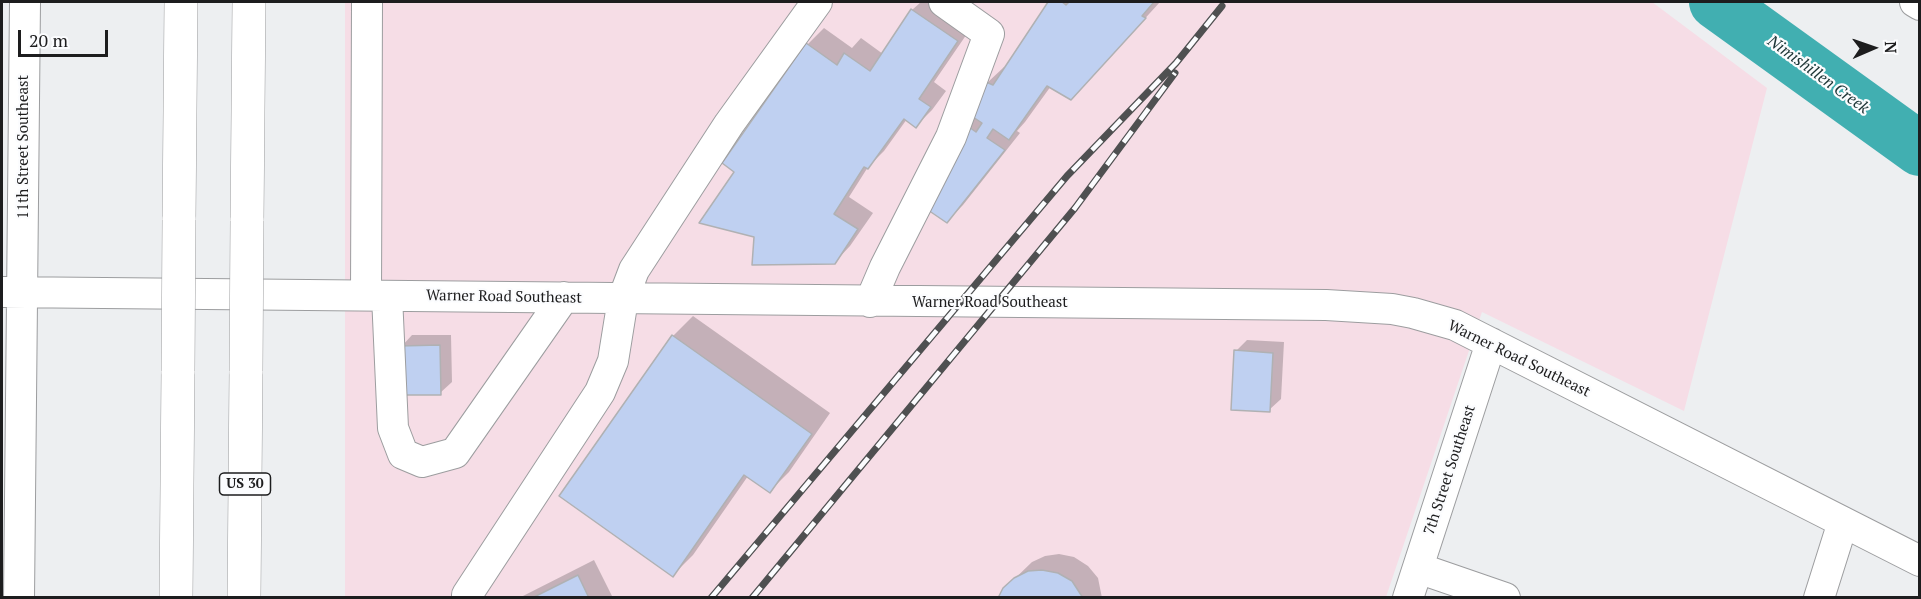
<!DOCTYPE html>
<style>
body{margin:0}
#map{position:relative;width:1921px;height:599px;overflow:hidden;background:#edeff1;font-family:"PT Serif",serif}
canvas{display:block}
.frame{position:absolute;inset:0;border:3px solid #1d1d1e;pointer-events:none}
.north{position:absolute;left:1843px;top:18px;width:60px;height:60px;-webkit-text-stroke:4px #fbfcfe;paint-order:stroke;rotate:88deg;font-size:16px;font-weight:700;line-height:24px;text-align:center;color:#1d1d1e}
.north::after{content:'';display:block;margin:auto;width:21px;height:27px;background:#1d1d1e;clip-path:polygon(50% 0,100% 100%,50% 72%,0 100%)}
.scale{position:absolute;left:18px;top:30px;width:90px;height:27px;box-sizing:border-box;border:3px solid #1d1d1e;border-top:0;padding-left:8px;font-size:18px;line-height:21px;white-space:nowrap;color:#1d1d1e;-webkit-text-stroke:4px #fbfcfe;paint-order:stroke}
</style>
<div id="map">
<canvas width="1921" height="599"></canvas>
<div class="frame"></div>
<div class="north">N</div>
<div class="scale">20 m</div>
</div>
<script>
const ctx = document.querySelector('canvas').getContext('2d');
ctx.lineJoin = 'round';
function paint(path, color) { ctx.fillStyle = color; ctx.fill(path, 'evenodd'); }
function stroke(path, color, width, dash) { ctx.strokeStyle = color; ctx.lineWidth = width; ctx.lineCap = dash ? 'butt' : 'round'; ctx.setLineDash(dash || []); ctx.stroke(path); }
function write(font, color, halo, rows, align = 'center') {
  ctx.font = font + ' "PT Serif",serif'; ctx.lineWidth = 4.5; ctx.setLineDash([]); ctx.textBaseline = 'middle'; ctx.strokeStyle = halo; ctx.fillStyle = color; for (const [text, x, y, turn = 0] of rows) {
    ctx.save(); ctx.translate(x, y); ctx.rotate((+turn || 0) * Math.PI / 180); ctx.textAlign = isNaN(turn) ? turn : align; if (halo) ctx.strokeText(text, 0, 0); ctx.fillText(text, 0, 0); ctx.restore();
  }
}
paint(new Path2D(`
 M345,2H1652L1767,88L1684,411L1482,312L1386,597L345,598Z`), '#f6dde6');
paint(new Path2D(`
 M921,2H939L973,25L934,82L946,91L932,110L916,126L907,119L884,151L868,167L849,197L873,213L850,246L834,263L755,236L736,172L724,163L808,44L824,28L852,48L861,38L883,54L912,10Z
 M1049,2H1160L1087,82L1051,86L1025,122L1017,131L1020,133L963,205L947,221L967,126L976,117L987,83L1004,67L1006,68Z
 M693,316L830,413L789,472L770,491L748,476L693,555L673,575V336Z
 M412,335H451L452,382L440,393L401,347Z
 M1247,340L1284,342L1281,399L1269,410L1236,351Z
 M1059,554L1074,557L1088,566L1098,578L1102,598H1000L1004,589L1032,562L1045,556Z
 M594,560L613,598H519Z`), '#0003');
stroke(new Path2D(`
 M1716,2L1920,149`), '#41afb1', 54);
const building = new Path2D(`
 M1048,2H1062L1066,5L1069,2H1154L1142,16L1146,18L1071,100L1047,86L1009,140L993,129L987,138L1005,150L947,223L925,208L966,125L976,132L982,123L967,113L986,82L993,85Z
 M911,9L958,41L919,99L931,107L916,128L904,119L868,169L864,167L834,214L858,229L835,264L752,265L754,237L699,223L734,172L722,163L806,43L837,65L844,53L870,71Z
 M672,335L812,434L770,493L744,475L673,577L559,496Z
 M440,345L441,395H400L399,346Z
 M1234,350L1273,353L1270,412L1231,410Z
 M1042,570L1058,573L1072,581L1083,598H998L1003,588L1014,578L1028,571Z
 M578,575L589,598H532Z`);
paint(building, '#bfd0f1');
stroke(building, '#b0b1b3', 1.5);
const minor = new Path2D(`
 M1915,2L1920,5
 M2,292L1326,305L1392,309L1413,313L1455,325L1920,561
 M366,295L367,2
 M387,296L393,428L403,454L422,462L455,453L564,297
 M870,302L885,267L951,137L989,34L944,2
 M1418,568L1505,598
 M467,595L600,392L613,361L623,299L634,270L729,124L817,2
 M19,598L25,2
 M1408,598L1491,343
 M1819,598L1843,522`);
const highway = new Path2D(`
 M179,220L181,2
 M247,221L249,2
 M176,598L178,371
 M244,598L246,371`);
stroke(minor, '#9c9d9f', 32);
stroke(highway, '#9c9d9f', 34);
stroke(minor, '#fff', 30);
stroke(highway, '#fff', 33);
const rail = new Path2D(`
 M711,598L1067,176L1176,63L1222,6
 M752,598L1075,208L1175,73`);
stroke(rail, '#4f5051', 7);
stroke(rail, '#fbfcfe', 4.5, [14]);
const highwayBridge = new Path2D(`
 M178,371L179,220
 M246,371L247,221`);
stroke(highwayBridge, '#9c9d9f', 34, []);
stroke(highwayBridge, '#fff', 33);
for (const [x, y, w] of [
 [245,484,51]
]) { const box = new Path2D(); box.roundRect(x - w / 2, y - 11, w, 22, 4.5); ctx.fillStyle = '#fbfcfe'; ctx.fill(box); stroke(box, '#1d1d1e', 1.5); }
write('bold 14px', '#1d1d1e', null, [
 ["US 30",245,484]
]);
write('15px', '#1d1d1e', '#fbfcfe', [
 ["11th Street Southeast",24,147,-90],
 ["Warner Road Southeast",504,297,1],
 ["Warner Road Southeast",990,303],
 ["Warner Road Southeast",1519,359,26],
 ["7th Street Southeast",1450,470,-72]
]);
write('italic 16px', '#1d3536', '#fbfcfe', [
 ["Nimishillen Creek",1818,75,36]
]);
</script>
